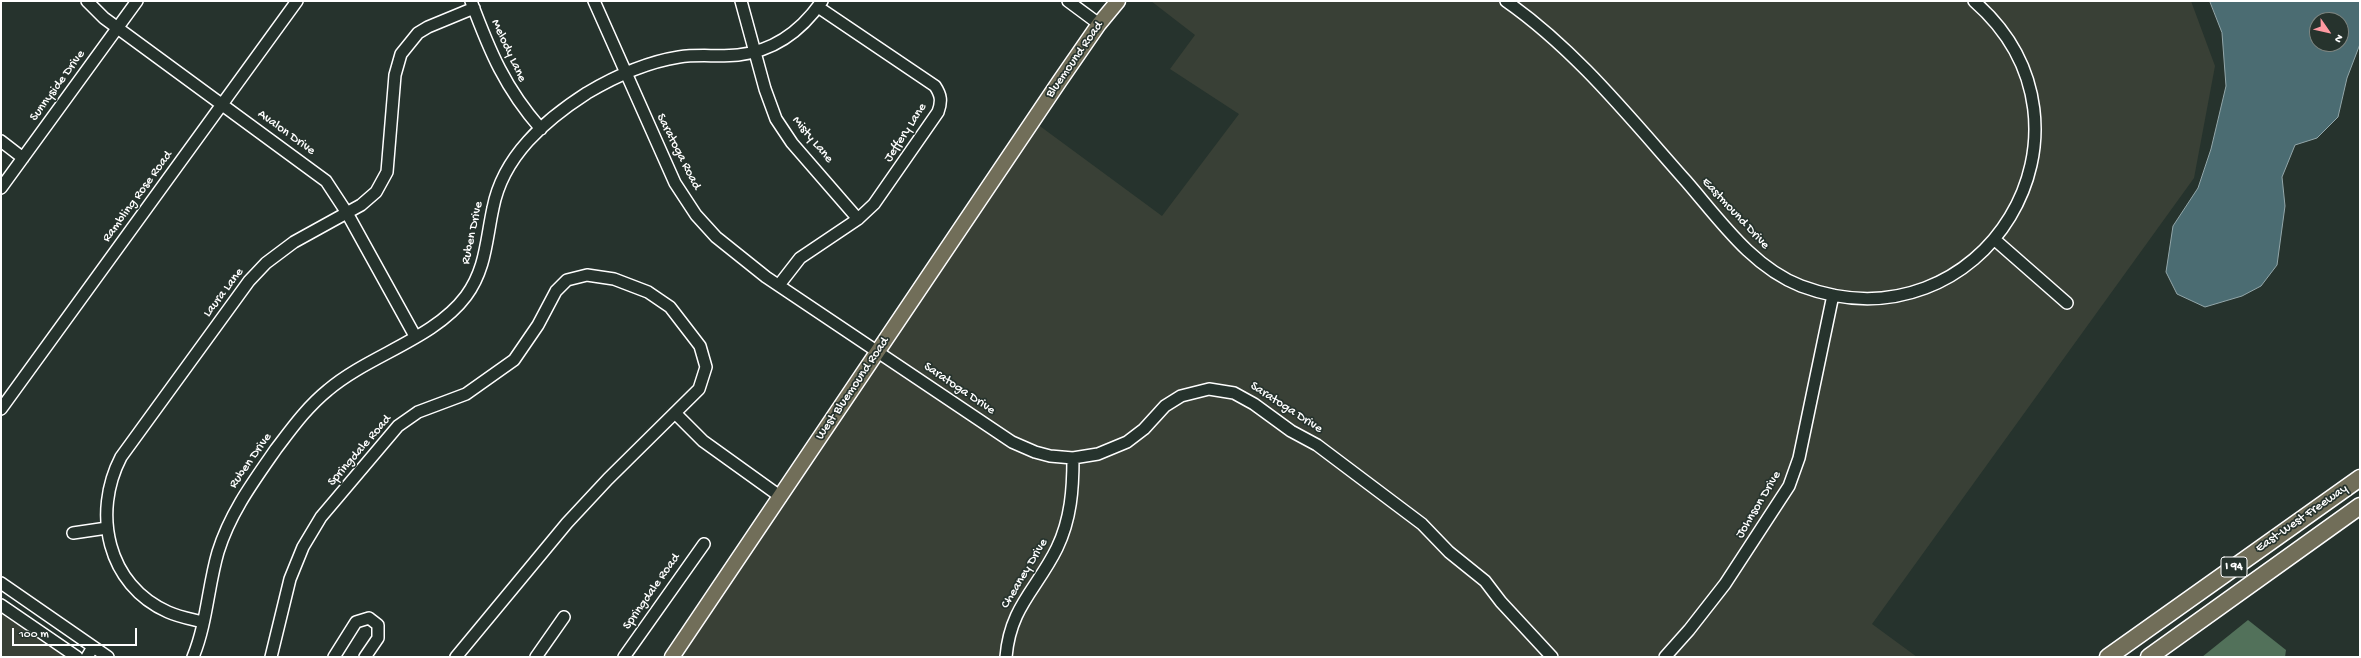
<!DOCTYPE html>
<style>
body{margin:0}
#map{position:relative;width:2361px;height:658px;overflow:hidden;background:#26332d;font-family:"Gochi Hand",sans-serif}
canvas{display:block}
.frame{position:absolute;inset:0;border:2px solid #fff;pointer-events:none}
.north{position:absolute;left:2309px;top:12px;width:40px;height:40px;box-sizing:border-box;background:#26332d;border:1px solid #7d8581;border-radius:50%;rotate:124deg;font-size:11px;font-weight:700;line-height:16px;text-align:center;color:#fff}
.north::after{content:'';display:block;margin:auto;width:14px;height:18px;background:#ff9aa2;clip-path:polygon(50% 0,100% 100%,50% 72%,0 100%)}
.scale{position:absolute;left:12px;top:628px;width:125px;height:18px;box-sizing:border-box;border:2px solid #fff;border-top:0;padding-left:5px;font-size:12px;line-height:14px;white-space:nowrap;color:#fff;-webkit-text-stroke:3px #26332d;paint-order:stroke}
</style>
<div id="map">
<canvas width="2361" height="658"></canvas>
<div class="frame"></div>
<div class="north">N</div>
<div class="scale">100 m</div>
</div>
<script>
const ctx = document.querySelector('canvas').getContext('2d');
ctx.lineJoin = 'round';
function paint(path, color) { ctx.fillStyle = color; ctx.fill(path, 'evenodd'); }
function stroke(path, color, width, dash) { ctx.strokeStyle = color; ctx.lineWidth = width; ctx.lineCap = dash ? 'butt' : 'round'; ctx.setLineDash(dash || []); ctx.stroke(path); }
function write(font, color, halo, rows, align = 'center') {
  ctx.font = font + ' "Gochi Hand",sans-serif'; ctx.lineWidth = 3.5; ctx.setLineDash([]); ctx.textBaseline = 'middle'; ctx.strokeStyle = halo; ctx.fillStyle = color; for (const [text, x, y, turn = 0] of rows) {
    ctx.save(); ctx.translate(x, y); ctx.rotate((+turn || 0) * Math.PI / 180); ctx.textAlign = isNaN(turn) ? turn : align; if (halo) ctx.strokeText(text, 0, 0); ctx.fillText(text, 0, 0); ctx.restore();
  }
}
paint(new Path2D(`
 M1151,1H2191L2215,66L2194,178L1872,624L1917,657H672L1033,121L1162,216L1239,114L1170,69L1195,35Z
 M1,611L67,657H1Z`), '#394036');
paint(new Path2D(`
 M2248,620L2286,650L2285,657H2202Z`), '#52715a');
const water = new Path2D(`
 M2210,1H2360V44L2347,78L2338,117L2317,138L2295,145L2282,177L2285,206L2277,265L2261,286L2242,296L2205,307L2177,294L2166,272L2173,226L2198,188L2211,149L2226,86L2222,33ZM2317,20H2341V44H2317Z`);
paint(water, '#4b6c72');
stroke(water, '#93a7aa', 1);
const minor = new Path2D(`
 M87,1L104,18L326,181L347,213L415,336
 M471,1C490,52 505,88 541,129
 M594,1L675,183L696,215L716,237L766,277L1012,442L1035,452L1050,456L1073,458L1098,454L1127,442L1144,429L1165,406L1181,396L1209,389L1234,393L1254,404L1291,431L1317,445L1422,524L1449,552L1485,581L1501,602L1552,657
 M741,1L765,89L776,119L792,143L858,219
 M1068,1L1099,24
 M1506,1C1576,50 1630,118 1686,181C1719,219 1752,267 1801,286C1983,354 2119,128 1974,1
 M1,141L23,158
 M1,188L137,1
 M1994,239L2067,303
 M779,285L800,258L858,219L874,204L938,112C942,101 941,95 935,86L818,7
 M1,409L297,1
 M675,413L703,441L781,497
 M73,533L107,528
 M1,583L108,657
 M1,605L77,657
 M203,622C191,619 179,617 168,612C107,585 92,513 121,457L249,281L266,263L294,242L361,205L376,192L387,172L395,75L401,54L418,33L428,27L474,8
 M87,657L93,647
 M193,657C207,623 208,586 218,552C230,513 253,482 276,449C292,428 307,407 328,390C369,355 434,339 466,296C486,269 486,240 493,208C503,156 545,120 587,93C614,77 647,62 679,57C698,54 718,57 738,55C774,51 802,30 822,1
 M271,657L290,579L303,547L321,517L398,426L418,412L466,394L514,360L538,325L556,291L567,280L587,275L614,279L648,292L670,307L700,346L706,367L699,389L608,479L567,523L456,657
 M334,657L356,622L369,618L378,625V638L365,657
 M536,657L564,617
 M624,657L704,544
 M1006,657C1010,607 1037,589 1057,548C1071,519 1073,489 1073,458
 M1665,657L1689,630L1725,584L1789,486L1799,458L1833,295`);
const major = new Path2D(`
 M672,657L1059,82L1099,24L1118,1`);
const highway = new Path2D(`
 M2108,657L2360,478
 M2149,657L2360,506`);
stroke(minor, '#fff', 14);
stroke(major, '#fff', 17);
stroke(highway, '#fff', 19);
stroke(minor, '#26332d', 11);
stroke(major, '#716e59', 14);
stroke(highway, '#716e59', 16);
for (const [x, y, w] of [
 [2234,567,26]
]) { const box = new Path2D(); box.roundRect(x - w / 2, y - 10, w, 20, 3); ctx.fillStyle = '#26332d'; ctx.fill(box); stroke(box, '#fff', 1); }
write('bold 12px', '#fff', null, [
 ["I 94",2234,567]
]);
write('13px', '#fff', '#26332d', [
 ["Melody Lane",508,51,65],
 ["Bluemound Road",1075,60,-55],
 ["Sunnyside Drive",58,86,-54],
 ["Avalon Drive",286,133,36],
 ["Jeffery Lane",906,133,-57],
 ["Misty Lane",812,140,50],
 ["Saratoga Road",678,152,63],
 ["Rambling Rose Road",138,197,-54],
 ["Eastmound Drive",1735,214,47],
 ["Ruben Drive",473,233,-78],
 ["Laura Lane",224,293,-53],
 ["West Bluemound Road",853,389,-56],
 ["Saratoga Drive",959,389,34],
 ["Saratoga Drive",1286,408,33],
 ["Springdale Road",360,451,-49],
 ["Ruben Drive",251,461,-55],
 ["Johnson Drive",1759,505,-59],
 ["East-West Freeway",2302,519,-35],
 ["Cheaney Drive",1025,574,-59],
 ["Springdale Road",652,592,-55]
]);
</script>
